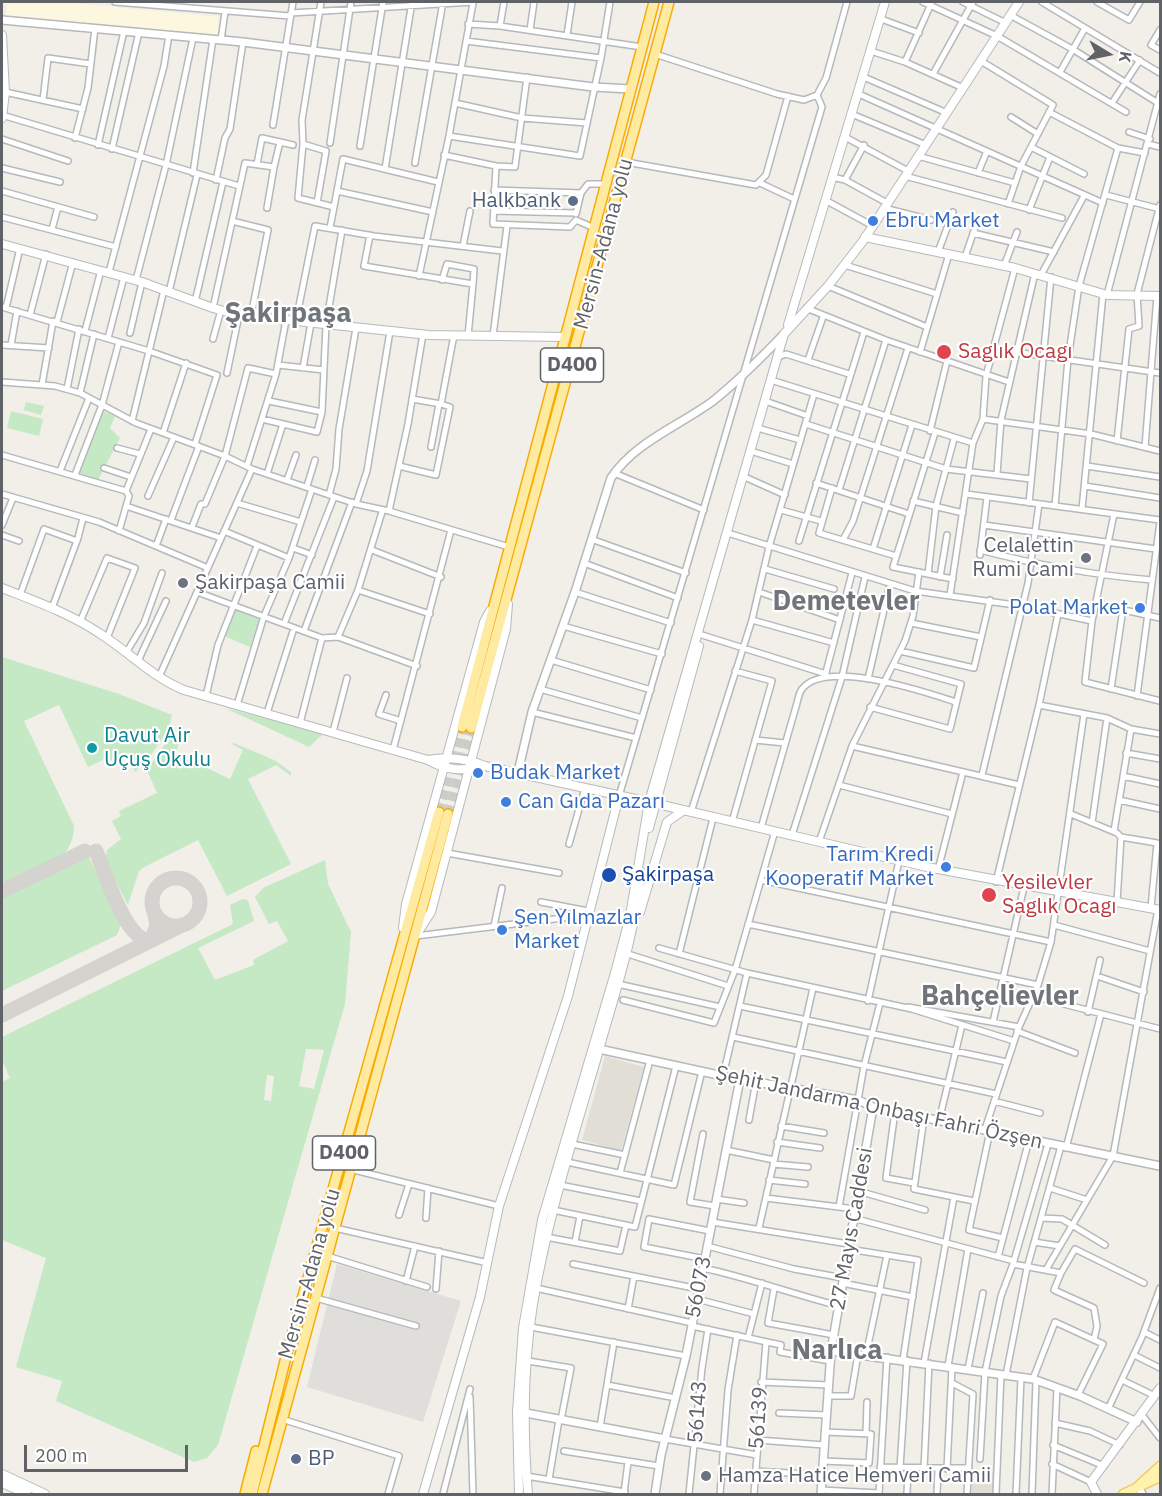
<!DOCTYPE html>
<meta charset="utf-8">
<style>
body{margin:0}
#map{position:relative;width:1162px;height:1496px;overflow:hidden;background:#f1efe8;font-family:"IBM Plex Sans",sans-serif}
canvas{display:block}
.frame{position:absolute;inset:0;border:3px solid #5f6368;pointer-events:none}
.north{position:absolute;left:1078px;top:24px;width:60px;height:60px;-webkit-text-stroke:4px #fff;paint-order:stroke;rotate:100deg;font-size:16px;font-weight:700;line-height:24px;text-align:center;color:#5f6368}
.north::after{content:'';display:block;margin:auto;width:21px;height:27px;background:#5f6368;clip-path:polygon(50% 0,100% 100%,50% 72%,0 100%)}
.scale{position:absolute;left:24px;top:1445px;width:164px;height:27px;box-sizing:border-box;border:3px solid #5f6368;border-top:0;padding-left:8px;font-size:18px;line-height:21px;white-space:nowrap;color:#5f6368;-webkit-text-stroke:4px #fff;paint-order:stroke}
</style>
<div id="map">
<canvas width="1162" height="1496"></canvas>
<div class="frame"></div>
<div class="north">K</div>
<div class="scale">200 m</div>
</div>
<script>
const ctx = document.querySelector('canvas').getContext('2d');
ctx.lineJoin = 'round';
function paint(path, color) { ctx.fillStyle = color; ctx.fill(path, 'evenodd'); }
function stroke(path, color, width, dash) { ctx.strokeStyle = color; ctx.lineWidth = width; ctx.lineCap = dash ? 'butt' : 'round'; ctx.setLineDash(dash || []); ctx.stroke(path); }
function write(font, color, halo, rows, align = 'center') {
  ctx.font = font + ' "IBM Plex Sans",sans-serif'; ctx.lineWidth = 4.5; ctx.setLineDash([]); ctx.textBaseline = 'middle'; ctx.strokeStyle = halo; ctx.fillStyle = color; for (const [text, x, y, turn = 0] of rows) {
    ctx.save(); ctx.translate(x, y); ctx.rotate((+turn || 0) * Math.PI / 180); ctx.textAlign = isNaN(turn) ? turn : align; if (halo) ctx.strokeText(text, 0, 0); ctx.fillText(text, 0, 0); ctx.restore();
  }
}
paint(new Path2D(`
 M7,2H61L219,17L218,36L6,19Z`), '#fef7e0');
paint(new Path2D(`
 M337,1264L461,1301L423,1422L307,1387Z`), '#e0deda');
paint(new Path2D(`
 M605,1056L644,1067L621,1151L582,1140Z
 M972,1471L996,1472V1494H970Z`), '#e1ded6');
paint(new Path2D(`
 M26,402L44,406L41,415L24,410Z
 M11,411L43,419L39,436L7,428Z
 M103,411L115,416L110,428L120,438L98,480L77,475Z
 M236,610L259,619L250,647L224,636Z
 M2,657L119,694L172,715L168,730L146,762L135,772L126,753L107,762L105,759L88,767L59,705L24,721L74,826C74,865 31,874 2,888Z
 M225,708L324,733L309,747Z
 M172,734L181,738L175,753L230,779L243,750L232,744L234,743L274,760L291,772V776L276,765L248,779L291,864L227,896L198,840L144,867L139,871L128,905L105,861L107,850L121,839L112,821L121,816L119,811L157,793L147,770Z
 M89,857L121,925L117,935L2,991V895L81,858Z
 M325,860L328,884L351,932L345,1004L218,1445L207,1458L194,1462L56,1401L62,1381L16,1367L46,1258L2,1240V1082L10,1078L2,1060V1037L233,924L230,905L242,899L248,900L254,921L198,948L215,980L254,965L253,960L288,941L277,921L269,924L255,897L263,888ZM306,1049L324,1050L314,1089L299,1086ZM267,1075L274,1076L271,1101L264,1100Z`), '#c5e8c5');
stroke(new Path2D(`
 M96,851C105,872 125,940 150,941
 M152 902a24 24 0 1 1 48 0a24 24 0 1 1-48 0Z
 M2,891L85,851
 M155,914L157,927L150,941L182,925
 M2,1015L150,941`), '#d4d3d0', 15);
stroke(new Path2D(`
 M439,812L462,727
 M448,814L471,728`), '#ccccc8', 9, [9, 4.5]);
const minor = new Path2D(`
 M115,2L290,16
 M321,2L302,120L303,144L298,198L334,207
 M923,2L997,36L1126,112
 M963,2L1006,23
 M1042,2L1160,73
 M1097,2L1129,20L1140,2
 M291,13L473,2
 M1010,15L1074,50L1158,103
 M884,20L919,33
 M468,24L500,26L642,47
 M500,26L504,2
 M530,30L534,2
 M1160,30L1151,45L1160,50
 M567,35L572,2
 M221,40L225,12
 M874,52L905,62L963,88
 M655,54L777,94L804,100L817,95L826,78L847,2
 M601,58L610,2
 M981,61L1053,105L1021,166L1008,204
 M905,62L931,4
 M1060,72L1085,28
 M933,74L973,2
 M866,78L947,113
 M5,92L83,109
 M861,95L1103,203
 M43,100L48,58L91,64
 M455,103L522,118L587,123
 M1112,103L1140,60
 M1049,112L1118,148L1145,153
 M2,115L239,186
 M854,115L926,145
 M1011,117L1038,134
 M273,125L293,2
 M1129,132L1150,139
 M449,136L580,156L601,58L466,41
 M845,137L908,171
 M75,138L88,88L95,28
 M2,139L68,161
 M330,143L351,2
 M303,144L326,151L317,203
 M1148,144L1160,147
 M98,145L124,31
 M360,146L383,2
 M1031,147L1084,174
 M112,149L139,32
 M444,155L496,166L515,167L527,77
 M918,156L1015,183
 M626,162L756,185L766,175L788,96
 M415,163L443,2
 M257,164L262,138L280,142
 M496,166L493,224L570,227L576,220L594,228
 M2,168L60,182
 M385,169L412,2
 M193,173L213,39
 M978,173L987,151
 M905,176L1062,218
 M832,177L845,180L887,203
 M216,180L225,138L230,129L243,42
 M845,180L864,145
 M760,183L794,199
 M494,190L581,193L588,184H606
 M2,191L94,217
 M337,191L433,212
 M1106,195L1160,209
 M825,200L873,226
 M267,208L274,167
 M884,208L931,220
 M1029,210L1050,157
 M494,211L575,213
 M576,214L581,193
 M2,217L116,247
 M232,221L268,230L251,316
 M330,228L343,159L438,182
 M52,229L58,207
 M973,233L1054,252
 M370,235L364,266L473,284L468,336
 M463,246L470,211
 M938,252L953,212
 M965,257L976,225
 M845,265L937,294
 M1004,266L1017,232
 M109,272L164,66L169,35
 M1041,275L1084,196
 M419,276L449,136L473,3
 M136,280L166,165L193,38
 M442,280L447,264L474,269L473,284
 M828,286L927,327
 M169,292L197,175
 M1107,295L1160,94
 M195,302L223,182
 M2,307L149,351L217,375L195,444
 M6,308L20,248
 M213,308L245,163L274,167L280,142L293,145
 M806,308L886,340L1009,382
 M30,315L46,254
 M296,321L315,226L374,236L502,251
 M57,322L73,262
 M85,331L101,270
 M130,333L142,282
 M493,336L507,226
 M108,338L124,277
 M213,339L221,310
 M2,345L49,348
 M11,345L17,311
 M920,352L949,254
 M1015,352L1160,373
 M778,357L786,354L849,374
 M808,360L823,317
 M278,365L324,370
 M303,368L311,323
 M227,373L239,315
 M774,381L973,443
 M2,382L55,386L80,393L136,423L225,456L252,469L356,504L389,511L509,547
 M42,385L53,321
 M67,389L79,329
 M80,393L94,334
 M412,399L441,404L454,335
 M269,401L322,412
 M768,402L808,416
 M262,419L317,432L322,412L326,325L342,230
 M983,419L1091,434L1160,451
 M132,421L164,290
 M806,424L946,469L1031,479
 M761,429L800,440
 M930,431L947,361
 M163,433L186,363
 M935,433L893,567L953,579
 M1117,441L1129,329L1139,326L1137,294L1160,205
 M431,447L439,404
 M1145,447L1157,296
 M117,448L140,454
 M754,452L793,464
 M2,455L126,491L151,429
 M247,466L276,374L286,320
 M399,466L436,475L450,407L441,404
 M1087,466L1160,477
 M104,468L131,477
 M60,471L89,398
 M614,473L704,510
 M267,474L283,424
 M997,474L1001,420L1035,273
 M75,475L102,405L119,342
 M747,478L785,495
 M287,480L296,455
 M816,483L909,514
 M307,486L315,460
 M1085,486L1160,498
 M832,488L819,533L896,556
 M839,490L886,340
 M2,494L99,522L208,568
 M966,494L1160,520
 M329,495L336,469L339,429L356,328
 M148,496L174,437
 M913,501L963,513
 M237,503L301,522
 M1029,503L1051,277
 M356,504L367,471L390,331
 M126,506L221,538
 M1055,506L1068,359L1079,286L1118,148
 M1082,509L1103,294
 M781,510L821,521
 M389,511L408,424L423,334
 M1114,514L1092,621L1085,682L1160,701
 M171,520L199,446
 M2,525L13,498
 M984,525L1156,549
 M192,527L201,504H205L225,456L248,368L276,374
 M119,531L129,496L126,491
 M224,531L289,558
 M731,534L915,591L1022,606L1092,621
 M2,535L19,541
 M591,539L686,573
 M843,540L853,521L908,348
 M799,541L864,332
 M156,546L166,519
 M293,548L312,555
 M873,549L912,425
 M372,550L441,577
 M980,550C1037,565 1093,575 1152,580
 M980,555L987,497
 M584,563L678,598
 M765,569L834,589
 M928,574L936,506L954,439
 M940,577L947,535
 M358,590L430,614
 M197,592L322,638L338,637L417,666
 M575,592L671,623
 M759,592L840,620
 M20,595L44,529L77,541
 M950,595L973,443L983,419L986,376L1015,268
 M1097,604L1160,618
 M52,608L78,538L83,518
 M752,620L834,643
 M80,622L107,558L135,568L107,638
 M911,623L981,637
 M284,624L334,497
 M563,626L662,654
 M304,631L352,502
 M702,635L826,674
 M338,637L358,590L382,512
 M900,651L974,668L990,600
 M126,653L144,623L162,573
 M551,660L651,690
 M138,661L166,601
 M825,676L852,573
 M159,677L252,469
 M868,679L890,584
 M540,689L642,718
 M1111,689L1123,609
 M386,695L379,714L401,721
 M206,696L218,645L257,546
 M1137,696L1160,522
 M237,705L264,616L289,558L312,489
 M1039,705L1107,718L1131,729L1160,734
 M870,707L950,729L961,684L893,665
 M532,712L636,738
 M267,713L294,628
 M300,723L322,638
 M333,732L347,678
 M755,740L785,743
 M852,746L1019,785
 M393,750L451,530
 M1126,753L1160,759
 M982,775L1028,583L1039,504
 M1123,776L1160,784
 M839,785L952,814
 M619,796L822,107L817,95
 M1119,800L1160,809
 M691,812L752,620L769,547L814,394
 M1071,814L1117,833L1121,837L1117,902
 M732,822L772,681L735,671
 M1092,823L1107,718
 M761,828L797,703C798,699 799,693 802,689C826,658 925,692 956,702
 M1114,831L1131,729
 M792,835L842,677L865,577
 M1121,837L1157,843L1151,908
 M819,842L852,746L905,641L913,616L919,572
 M569,844L585,788
 M447,853L559,873
 M938,870L963,772
 M761,880L1051,942
 M996,882L1039,705L1058,614
 M541,902L588,911
 M748,924L1038,985
 M1054,925L1150,951
 M494,926L502,888
 M416,936L587,915
 M659,948L747,973L912,1009L1014,1041
 M628,954L728,986
 M679,954L713,818
 M1097,976L1144,992
 M618,984L720,1007
 M1033,996L1160,1029
 M623,1000L714,1023L735,970L775,831
 M868,1001L899,861
 M740,1006L1007,1062
 M908,1007L1019,1027
 M1088,1012L1100,960
 M993,1022L1024,887
 M1017,1031L1075,1053
 M733,1037L996,1094
 M723,1076L747,973
 M994,1101L1040,1113
 M895,1111L886,1178L914,1183
 M924,1118L914,1189L974,1201
 M749,1120L756,1081
 M939,1121L962,1025
 M781,1126L824,1133
 M985,1129L1019,1027L1038,985L1051,942L1084,714
 M990,1131L969,1230L1003,1238
 M703,1134L690,1202L715,1206
 M777,1142L820,1148
 M572,1144L625,1155
 M1066,1148L1101,1014
 M726,1150L774,1160
 M567,1162L674,1185L702,1071
 M773,1164L808,1167
 M350,1169L499,1206
 M620,1173L650,1060
 M769,1180L805,1184
 M560,1185L641,1201
 M1050,1188L1087,1200
 M858,1191L925,1210
 M766,1198L855,1209
 M716,1199L744,1203
 M839,1207L864,1066L880,1003
 M553,1210L635,1227L676,1066
 M399,1215L409,1184
 M426,1218L428,1188
 M853,1218L1014,1261
 M1041,1218L1062,1219L1105,1245
 M712,1222L849,1244
 M335,1228L488,1263
 M759,1228L813,988
 M546,1237L620,1251L626,1225
 M575,1242L580,1216
 M1034,1242L1060,1246
 M707,1246L794,1269L843,1278
 M848,1249L918,1260L903,1360
 M327,1256L427,1287
 M998,1257L1029,1140
 M705,1259L644,1247L649,1219L710,1231
 M573,1264L699,1289
 M1013,1264L1061,1273L1075,1249L1144,1283
 M703,1268C749,1278 793,1294 839,1306
 M1047,1268L1113,1156L1158,909
 M1061,1273L1054,1290L1094,1308L1097,1326L1094,1340
 M406,1281L415,1246
 M842,1283L913,1297
 M536,1288L692,1323
 M436,1289L439,1251
 M774,1289L768,1323L834,1335
 M316,1298L416,1326
 M697,1299L754,1314
 M628,1309L634,1276
 M692,1326L781,1345L780,1352L830,1361
 M531,1327L686,1356
 M1144,1332L1160,1340
 M748,1338L762,1283
 M866,1355L887,1255
 M1134,1355L1160,1368
 M528,1361L571,1368L561,1420
 M924,1363L954,1197
 M948,1366L968,1249
 M968,1369L983,1293
 M1006,1375L1027,1268L1061,1146
 M1033,1379L1055,1322L1103,1344L1078,1395
 M1122,1380L1155,1396
 M761,1382L829,1385
 M952,1383L973,1394L967,1494
 M607,1385L676,1398
 M828,1396H851L858,1354
 M470,1397L473,1494
 M1108,1409L1142,1337L1160,1288
 M779,1413L827,1415
 M1142,1415L1160,1438
 M288,1421L399,1456L388,1494
 M1055,1423L1090,1431L1120,1445
 M600,1427L614,1342
 M866,1434L867,1402
 M665,1439L757,1455
 M758,1440L824,1445
 M1053,1445L1104,1466
 M564,1451L659,1466
 M980,1459L985,1372L1001,1296L1013,1264L1048,1144
 M823,1461L869,1463L871,1434L825,1432
 M1052,1464L1091,1482
 M880,1467L969,1468
 M900,1468L907,1360
 M924,1469L929,1363
 M947,1469L952,1367
 M756,1471L822,1475
 M526,1476L625,1492
 M549,1479L559,1420
 M821,1490L879,1493
 M624,1493L628,1462
 M443,1494L470,1389
 M689,1494L702,1368L708,1329
 M720,1494L728,1390L737,1335
 M754,1494L766,1342
 M879,1494L887,1357
 M907,1494L908,1468
 M937,1494L938,1469
 M996,1494L1001,1374
 M1016,1494L1021,1378
 M1032,1494L1036,1381
 M1052,1494L1057,1388`);
const tertiary = new Path2D(`
 M2,20L243,42L593,87L631,89
 M518,772L532,712L575,592L611,478C635,442 679,426 713,401C738,381 762,357 784,334
 M599,1049L723,1076L858,1100L873,1107L1160,1166
 M831,1351L1033,1379L1080,1396L1137,1422
 M526,1413L665,1439
 M1138,1486L1142,1494
 M655,1494L661,1455L686,1356L740,1079
 M821,1494L831,1351L873,1107`);
const secondary = new Path2D(`
 M2,35L5,92L2,118
 M865,237L1015,268L1107,295L1160,296
 M2,244L142,282L213,308L239,315L429,335L565,337
 M788,325L885,2
 M2,588C35,601 69,613 99,633C128,651 152,677 184,690L428,760C447,771 463,771 484,766
 M428,760C449,756 466,758 485,766L649,802L927,867L1160,910
 M649,828L699,646
 M640,912L667,822L684,810
 M403,928L406,904L484,622L490,611
 M416,935L431,912L506,629L508,604
 M2,1474L45,1494
 M2,1483L27,1494
 M423,1494L480,1297L499,1206L568,996L619,796
 M519,1494L517,1412L523,1328L542,1220L615,973L630,916L649,802L784,334L828,286L863,241L1019,2
 M528,1494C523,1432 523,1366 533,1304C547,1220 573,1139 597,1057C614,995 635,937 641,872
 M1097,1494L1091,1482L1160,1388`);
const primary = new Path2D(`
 M1138,1486L1160,1466
 M1123,1494L1160,1477`);
const trunk = new Path2D(`
 M462,727L654,2
 M471,728L669,2
 M245,1494L256,1451
 M252,1494L288,1349L439,812
 M262,1494L448,814`);
stroke(minor, '#b5b8bc', 8);
stroke(tertiary, '#b5b8bc', 10);
stroke(secondary, '#b6babf', 10);
stroke(primary, '#f2c960', 11);
stroke(trunk, '#f9ab00', 12);
stroke(minor, '#fff', 5);
stroke(tertiary, '#fff', 7);
stroke(secondary, '#fff', 8);
stroke(primary, '#fff2af', 8);
stroke(trunk, '#feeaa1', 9);
for (const [x, y, r, color] of [
 [573,201,6,"#5c6f8a"],
 [873,221,6,"#3f7fe0"],
 [944,352,8,"#e0444e"],
 [1086,558,6,"#6b7280"],
 [183,583,6,"#6b7280"],
 [1140,608,6,"#3f7fe0"],
 [92,748,6,"#0f9aa8"],
 [478,773,6,"#3f7fe0"],
 [506,802,6,"#3f7fe0"],
 [946,867,6,"#3f7fe0"],
 [609,875,8,"#1a4fb4"],
 [989,895,8,"#e0444e"],
 [502,930,6,"#3f7fe0"],
 [296,1459,6,"#5c6f8a"],
 [706,1476,6,"#6b7280"]
]) { const dot = new Path2D(); dot.arc(x, y, r, 0, 2 * Math.PI); ctx.fillStyle = color; ctx.fill(dot); stroke(dot, '#fff', 2); }
for (const [x, y, w] of [
 [572,365,63],
 [344,1153,63]
]) { const box = new Path2D(); box.roundRect(x - w / 2, y - 17, w, 34, 4.5); ctx.fillStyle = '#fff'; ctx.fill(box); stroke(box, '#5f6368', 1.5); }
write('bold 20px', '#5f6368', null, [
 ["D400",572,365],
 ["D400",344,1153]
]);
write('21px', '#4e5e75', '#fff', [
 ["Halkbank",561,201],
 ["BP",308,1459,"left"]
], 'right');
write('21px', '#366cbe', '#fff', [
 ["Ebru Market",885,221],
 ["Polat Market",1128,608,"right"],
 ["Budak Market",490,773],
 ["Can Gıda Pazarı",518,802],
 ["Tarım Kredi",934,855,"right"],
 ["Kooperatif Market",934,879,"right"],
 ["Şen Yılmazlar",514,918],
 ["Market",514,942]
], 'left');
write('21px', '#5f6368', '#fff', [
 ["Mersin-Adana yolu",604,244,-75],
 ["Şehit Jandarma Onbaşı Fahri Özşen",879,1108,12],
 ["27 Mayıs Caddesi",852,1229,-80],
 ["Mersin-Adana yolu",310,1274,-74],
 ["56073",699,1287,-79],
 ["56143",698,1412,-86],
 ["56139",759,1418,-86]
]);
write('21px', '#be3a42', '#fff', [
 ["Saglık Ocagı",958,352],
 ["Yesilevler",1002,883],
 ["Saglık Ocagı",1002,907]
], 'left');
write('21px', '#5b616d', '#fff', [
 ["Celalettin",1074,546,"right"],
 ["Rumi Cami",1074,570,"right"],
 ["Şakirpaşa Camii",195,583],
 ["Hamza Hatice Hemveri Camii",718,1476]
], 'left');
write('21px', '#0d838f', '#fff', [
 ["Davut Air",104,736],
 ["Uçuş Okulu",104,760]
], 'left');
write('21px', '#164399', '#fff', [
 ["Şakirpaşa",622,875]
], 'left');
write('bold 27px', '#70757a', '#fff', [
 ["Şakirpaşa",288,314],
 ["Demetevler",846,602],
 ["Bahçelievler",1000,997],
 ["Narlıca",837,1351]
]);
</script>
